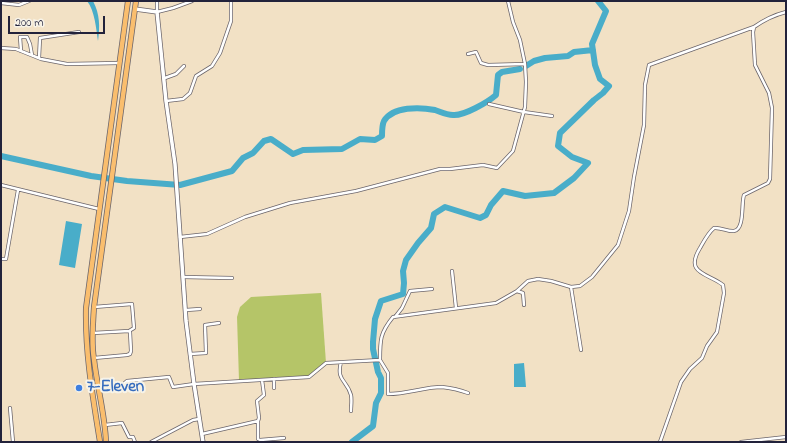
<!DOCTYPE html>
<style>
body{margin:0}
#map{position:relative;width:787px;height:443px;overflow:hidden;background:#f2e1c5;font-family:"Indie Flower",sans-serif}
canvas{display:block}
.frame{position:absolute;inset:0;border:2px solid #22223b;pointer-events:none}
.scale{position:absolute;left:8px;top:16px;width:97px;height:18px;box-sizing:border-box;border:2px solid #22223b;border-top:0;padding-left:5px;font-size:12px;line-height:14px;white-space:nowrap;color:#22223b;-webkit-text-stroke:3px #f7f3e8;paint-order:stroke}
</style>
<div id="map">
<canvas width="787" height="443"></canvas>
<div class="frame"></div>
<div class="scale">200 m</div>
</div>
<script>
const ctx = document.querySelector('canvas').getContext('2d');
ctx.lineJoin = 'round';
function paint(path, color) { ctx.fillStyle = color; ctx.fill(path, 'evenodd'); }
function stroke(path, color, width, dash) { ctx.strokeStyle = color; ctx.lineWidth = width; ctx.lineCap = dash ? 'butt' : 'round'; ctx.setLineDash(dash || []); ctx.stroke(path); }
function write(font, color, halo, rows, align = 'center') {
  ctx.font = font + ' "Indie Flower",sans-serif'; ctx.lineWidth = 4; ctx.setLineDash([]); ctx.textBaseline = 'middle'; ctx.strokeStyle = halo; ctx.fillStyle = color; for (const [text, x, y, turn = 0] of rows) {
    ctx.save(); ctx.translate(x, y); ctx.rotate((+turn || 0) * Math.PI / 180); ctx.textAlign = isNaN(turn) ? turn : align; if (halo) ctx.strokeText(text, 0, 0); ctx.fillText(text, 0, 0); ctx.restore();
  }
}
paint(new Path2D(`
 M321,293L326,363L309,377L239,381L237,317L240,307L251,297Z`), '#b5c568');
paint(new Path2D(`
 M87,1H93C100,14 100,27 98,41C96,29 95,11 87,1Z
 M66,221L82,224L75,268L59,265Z
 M524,363L526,387H514V364Z`), '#49adc9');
stroke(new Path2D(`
 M526,66L534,61L545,58L568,56L574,52L593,50
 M1,156L91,176L127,181L180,185L232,171L243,158L253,153L264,141L271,139L293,154L303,150L342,149L360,139L375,140L382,136C382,132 382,125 384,121C393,106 420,107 435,110C441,112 446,115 453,115C464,116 488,102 496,95L498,75L502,72L520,69
 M352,442L373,426L376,403L381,393V378L378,372L373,349V342L375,319L381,301L403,294L404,283L403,271L406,260L418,243L431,228L434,214L445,207L480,218L486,215L491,205L503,191L525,196L554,193L574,178L588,163L572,157L558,146L560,133L594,100L603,93L609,86L600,79L595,65L592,44L606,11L598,1`), '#49adc9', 6);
const minor = new Path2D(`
 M157,1V12L173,8L192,1
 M1,3L19,5L29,1
 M1,48L16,49L41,59L67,64L119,63
 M21,51L20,37H27L30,44L32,55
 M468,54L476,52L481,63L488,65L525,64
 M39,58L40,38L79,32
 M165,78L176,74L184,66
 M166,101L183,99L190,93L196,76L212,66L220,53L231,21V1
 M489,104L524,112L552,116
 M1,185L99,209
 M180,237L207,234L245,217L290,203L356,191L440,169H450L483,165L497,168L513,151L525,107L526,82L525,64L520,40L513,22L508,1
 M1,259H6L18,190
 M452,271L456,308
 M183,277L232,278
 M571,287L581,350
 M517,291L528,281L538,279L551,281L571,287L580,286L592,277L618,245L629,211L634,177L644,125L645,85L649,65L754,27
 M94,307L132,304L134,328L129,331
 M186,310L200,309
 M395,317L402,308L410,291L432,289
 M93,333L129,331L130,332L131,351L130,354L127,355L94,358
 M190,354L206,353L205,325L219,323
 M380,360C380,340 380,333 393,317L496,303L517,291L523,293L524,305
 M341,362C336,381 347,380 351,395C352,400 351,406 351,411
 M274,379V388
 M99,391L119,388L127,381L169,377L173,387L194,384L309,377L326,363L380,360L388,373V394C407,394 424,387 442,387C451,388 460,390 468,393
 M10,408L13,442
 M258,421V439L260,440L284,438
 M105,425L122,423L129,437H133L135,442
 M202,434L258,421L259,418L257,401L264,395L262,380
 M151,442L193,420L199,419
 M660,442L681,382L690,369L702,358L707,346L717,332L724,293L723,285C708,273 684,274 700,248C704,241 708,233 714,228C721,227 728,232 734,231C745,229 741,203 744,195L768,183L770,179L772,108L769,93L755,65L753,32L754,27C764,20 774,15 786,12
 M741,442L786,437`);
const tertiary = new Path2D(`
 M135,9L157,12L166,101L175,164L186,321L194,384L203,442`);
const trunk = new Path2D(`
 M100,442C93,398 85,354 86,308L128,1
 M106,442C105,414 97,387 94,359C91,342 93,324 94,307L136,1`);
stroke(minor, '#6b656b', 4);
stroke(tertiary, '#6b656b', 5);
stroke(trunk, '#6b656b', 6);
stroke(minor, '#fff', 2.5);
stroke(tertiary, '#fff', 3.5);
stroke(trunk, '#fabe6e', 4.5);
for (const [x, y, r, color] of [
 [79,388,4,"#3f7fe0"]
]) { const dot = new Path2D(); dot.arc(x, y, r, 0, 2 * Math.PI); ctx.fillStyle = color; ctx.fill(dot); stroke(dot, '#f7f3e8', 1.5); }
write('bold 17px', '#366cbe', '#f7f3e8', [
 ["7-Eleven",87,388]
], 'left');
</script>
